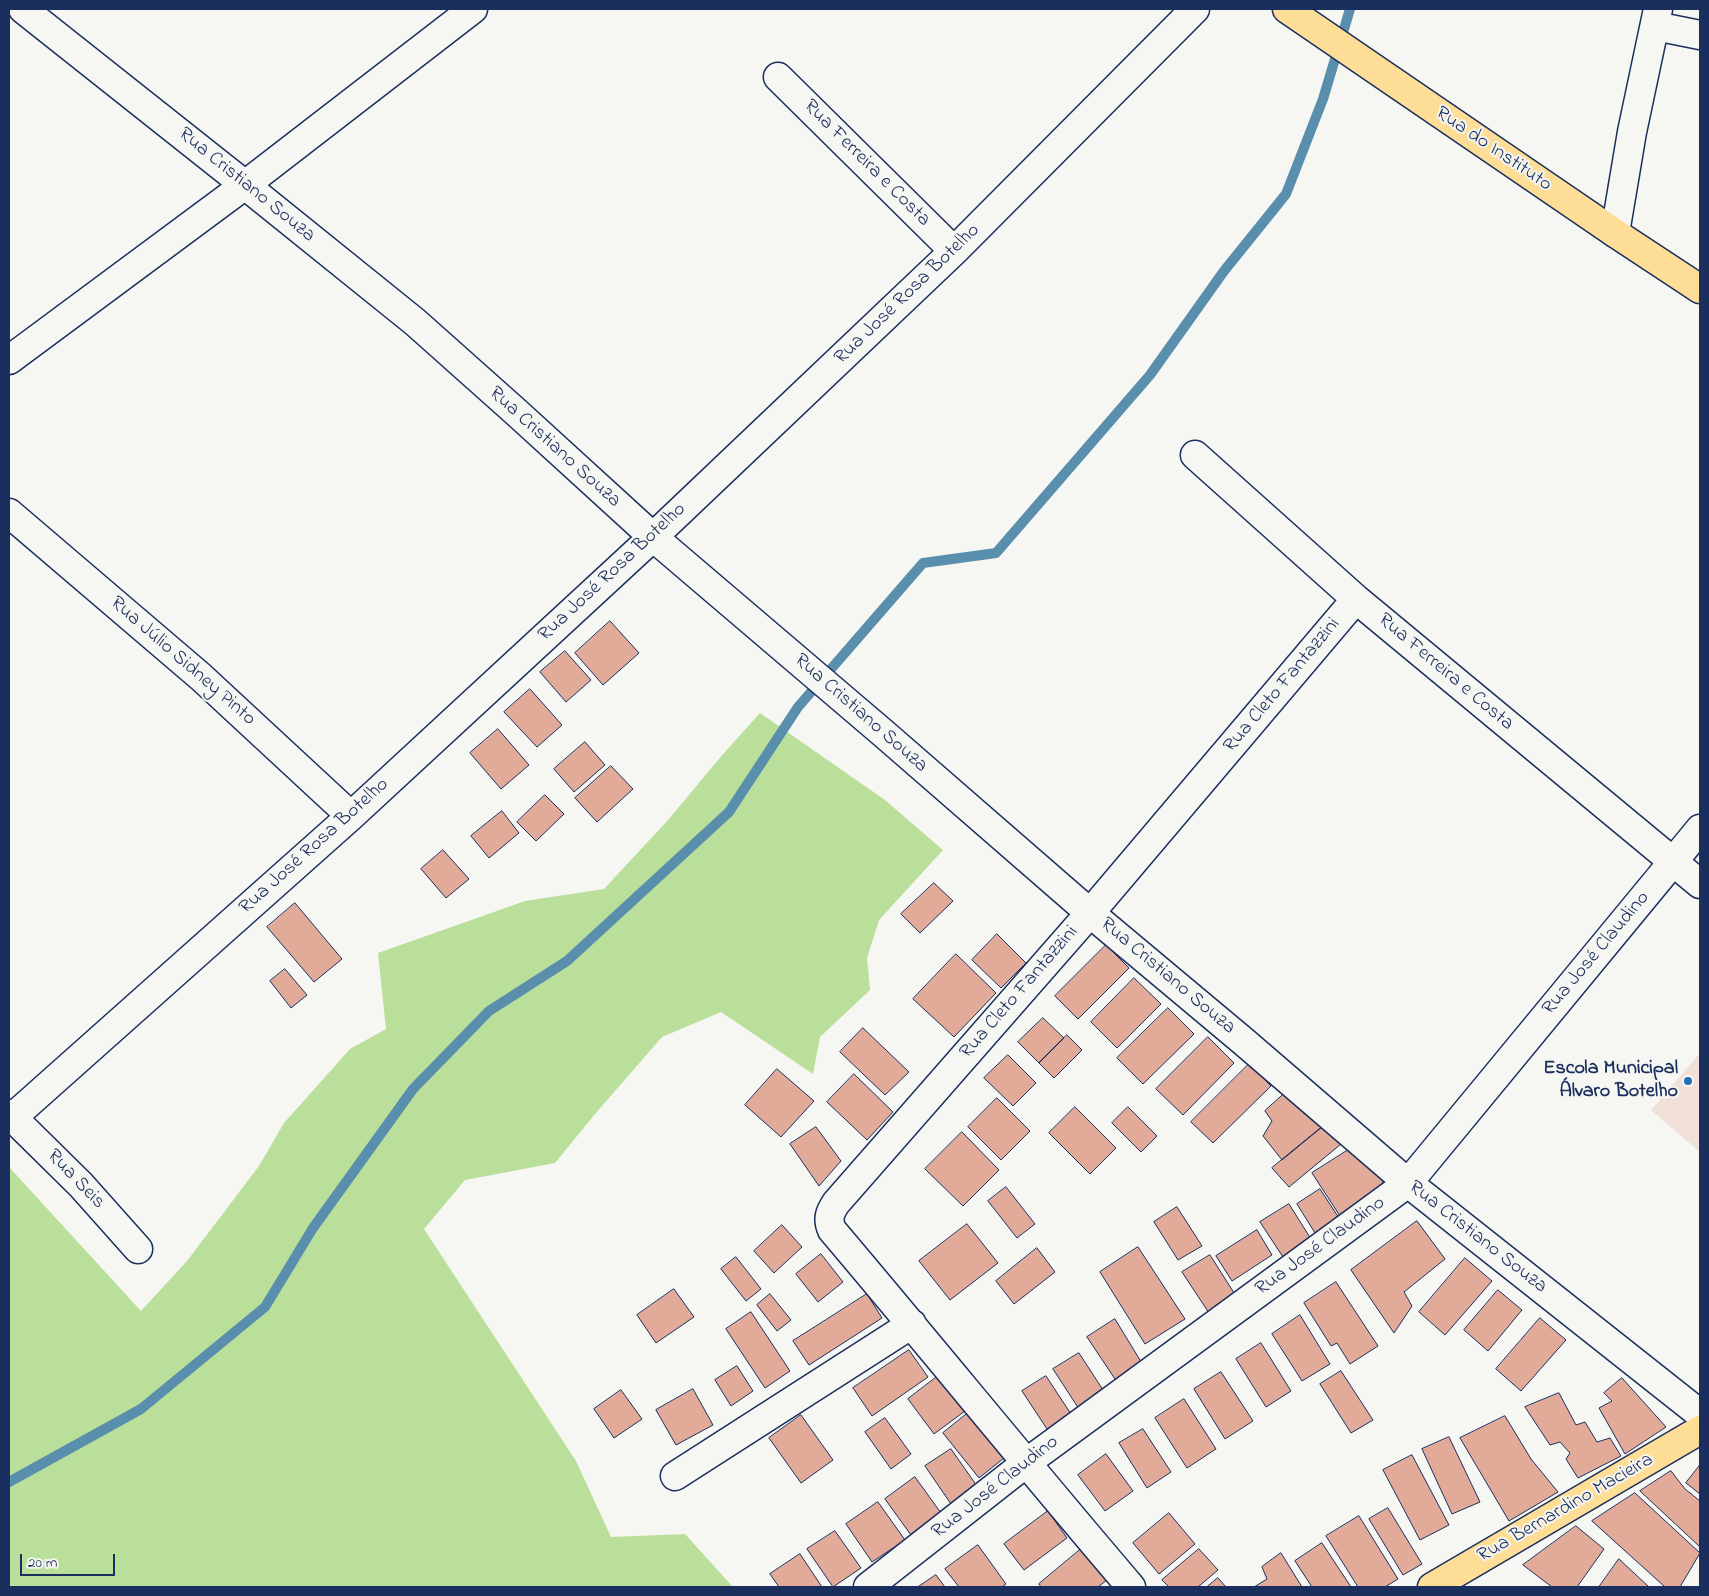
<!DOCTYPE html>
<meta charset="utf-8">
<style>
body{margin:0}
#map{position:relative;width:1709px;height:1596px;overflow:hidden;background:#f6f6f2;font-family:"Indie Flower",sans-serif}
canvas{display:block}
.frame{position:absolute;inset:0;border:10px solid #1b2f5e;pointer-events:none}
.scale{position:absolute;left:20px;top:1554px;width:95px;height:22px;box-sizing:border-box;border:2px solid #1b2f5e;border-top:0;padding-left:6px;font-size:15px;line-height:18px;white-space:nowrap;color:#1b2f5e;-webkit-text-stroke:4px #f6f6f2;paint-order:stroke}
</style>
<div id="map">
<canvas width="1709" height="1596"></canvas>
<div class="frame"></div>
<div class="scale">20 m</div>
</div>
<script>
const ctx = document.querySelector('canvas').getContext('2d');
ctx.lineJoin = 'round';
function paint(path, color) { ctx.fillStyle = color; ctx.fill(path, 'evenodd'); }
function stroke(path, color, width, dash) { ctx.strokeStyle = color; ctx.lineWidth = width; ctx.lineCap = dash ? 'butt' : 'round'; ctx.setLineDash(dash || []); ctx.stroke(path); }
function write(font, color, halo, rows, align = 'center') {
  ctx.font = font + ' "Indie Flower",sans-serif'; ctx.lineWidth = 4; ctx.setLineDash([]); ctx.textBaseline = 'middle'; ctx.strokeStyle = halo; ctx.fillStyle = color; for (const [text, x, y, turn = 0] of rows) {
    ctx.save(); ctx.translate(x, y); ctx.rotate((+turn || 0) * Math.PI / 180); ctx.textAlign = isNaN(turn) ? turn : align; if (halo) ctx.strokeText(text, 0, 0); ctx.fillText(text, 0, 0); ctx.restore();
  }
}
paint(new Path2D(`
 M1700,1053V1152L1651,1110Z`), '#f0e0d7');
paint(new Path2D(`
 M760,713L885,800L943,850L879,920L867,958L870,990L820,1037L813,1074L721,1012L662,1037L595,1114L555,1163L465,1180L424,1229L576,1461L611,1537L685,1534L733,1587H9V1167L141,1311L187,1261L259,1166L284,1123L350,1049L386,1029L378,953L525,901L604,889L668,820L724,753Z`), '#badf9a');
stroke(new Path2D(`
 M9,1482L141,1409L265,1307L313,1228L413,1089L489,1011L567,961L729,812L798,707L923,563L996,553L1150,375L1224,271L1286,194L1323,99L1350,9`), '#598ead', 10);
const building = new Path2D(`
 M610,621L639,653L603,685L575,653Z
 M565,651L591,680L566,702L540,672Z
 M530,689L562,725L537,747L504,712Z
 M498,729L529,765L501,789L470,753Z
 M585,742L605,765L574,792L554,769Z
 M611,766L633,789L597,822L575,798Z
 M545,795L564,814L536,841L517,822Z
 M502,811L519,833L489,858L471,836Z
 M443,850L469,879L446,898L421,869Z
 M934,883L953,901L920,933L901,914Z
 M295,903L342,959L314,982L267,927Z
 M997,934L1026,963L1001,988L972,960Z
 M1106,945L1129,968L1078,1019L1055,996Z
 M956,954L996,993L954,1037L913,999Z
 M285,969L307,995L291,1008L270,981Z
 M1134,978L1161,1004L1117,1048L1091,1022Z
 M1168,1008L1194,1034L1143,1084L1117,1058Z
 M1043,1018L1064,1038L1039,1063L1018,1042Z
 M863,1028L909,1072L885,1095L840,1052Z
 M1067,1035L1082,1050L1054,1078L1039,1063Z
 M1208,1037L1234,1063L1183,1115L1156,1089Z
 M1008,1055L1036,1083L1013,1106L984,1078Z
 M1249,1064L1271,1086L1213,1143L1191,1122Z
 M777,1069L814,1101L781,1137L745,1105Z
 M854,1074L893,1112L867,1140L827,1102Z
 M1285,1093L1322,1127L1282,1160L1263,1136L1272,1121L1265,1111Z
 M997,1098L1030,1131L1001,1160L968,1127Z
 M1075,1107L1116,1148L1090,1174L1049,1133Z
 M1128,1107L1157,1136L1141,1152L1112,1123Z
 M816,1127L841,1161L819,1186L790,1144Z
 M1322,1127L1341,1144L1289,1187L1272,1168Z
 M962,1132L999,1170L963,1206L925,1169Z
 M1353,1147L1383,1181L1381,1191L1340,1216L1312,1173Z
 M1006,1187L1035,1224L1017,1238L988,1201Z
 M1320,1189L1339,1218L1315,1233L1297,1204Z
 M1289,1204L1311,1239L1283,1257L1260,1222Z
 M1177,1207L1202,1246L1178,1260L1154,1222Z
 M1417,1221L1445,1259L1404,1292L1412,1306L1394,1333L1351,1270Z
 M967,1224L998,1263L950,1300L919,1261Z
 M782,1225L802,1247L774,1273L754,1251Z
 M1257,1230L1272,1255L1232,1281L1216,1256Z
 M1138,1247L1185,1319L1145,1344L1100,1272Z
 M1037,1248L1055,1272L1014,1304L996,1281Z
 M821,1254L843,1282L818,1302L796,1274Z
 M1210,1255L1236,1296L1209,1313L1182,1272Z
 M736,1257L761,1289L746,1301L721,1269Z
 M1465,1258L1492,1281L1445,1335L1419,1312Z
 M1336,1282L1378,1346L1350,1364L1337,1343L1331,1346L1304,1303Z
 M674,1289L694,1317L656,1343L637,1315Z
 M1498,1290L1522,1310L1488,1351L1464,1330Z
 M770,1294L791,1320L777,1331L757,1305Z
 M867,1294L882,1318L809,1365L793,1341Z
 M751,1312L790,1371L765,1388L726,1329Z
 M1300,1315L1330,1364L1302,1381L1272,1334Z
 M1540,1318L1566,1340L1521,1391L1496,1369Z
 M1115,1319L1143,1365L1117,1382L1087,1337Z
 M1261,1343L1291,1391L1266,1407L1236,1359Z
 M909,1350L928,1377L872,1416L853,1388Z
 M1079,1353L1105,1393L1079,1409L1053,1369Z
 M737,1366L753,1391L731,1406L715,1380Z
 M1341,1371L1373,1420L1351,1433L1320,1384Z
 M1221,1372L1253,1421L1225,1439L1194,1389Z
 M942,1373L969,1408L934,1434L908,1399Z
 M1046,1376L1071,1414L1047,1429L1022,1391Z
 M1622,1378L1666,1427L1625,1454L1599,1408L1612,1401L1604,1393Z
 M693,1389L713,1425L676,1445L656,1410Z
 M621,1390L642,1419L614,1438L594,1409Z
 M1559,1393L1576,1425L1585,1422L1597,1442L1610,1438L1621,1456L1578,1478L1566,1459L1570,1453L1560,1442L1550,1445L1525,1407Z
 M1184,1399L1216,1449L1187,1468L1155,1418Z
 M973,1409L1009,1454L979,1478L943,1433Z
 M801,1415L833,1460L801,1483L769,1438Z
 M1505,1416L1531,1459L1558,1492L1509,1521L1460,1438Z
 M885,1418L911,1454L891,1469L865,1432Z
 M1143,1429L1171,1472L1147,1488L1119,1443Z
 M1449,1437L1480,1502L1452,1514L1422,1449Z
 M951,1449L977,1486L951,1504L925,1466Z
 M1106,1454L1133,1491L1105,1511L1078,1475Z
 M1412,1455L1449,1525L1420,1540L1383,1470Z
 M1700,1465V1494L1686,1483Z
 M1671,1471L1685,1489L1700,1501V1547L1640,1491Z
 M915,1477L941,1513L911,1535L885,1499Z
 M1635,1493L1700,1553L1680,1587H1665L1592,1521Z
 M878,1502L905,1540L872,1562L846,1524Z
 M1388,1508L1422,1564L1403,1575L1369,1519Z
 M1048,1511L1067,1538L1024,1570L1004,1544Z
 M1169,1513L1195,1544L1159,1574L1133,1543Z
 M1359,1516L1398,1579L1385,1587H1358L1326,1536Z
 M1576,1526L1604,1549L1577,1587H1552L1523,1565Z
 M835,1531L861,1568L833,1587L807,1549Z
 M1322,1543L1351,1587H1312L1295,1561Z
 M978,1545L1006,1584L1002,1587H959L945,1569Z
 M1081,1549L1107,1580L1098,1587H1041L1039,1584Z
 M1199,1549L1218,1570L1198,1587H1169L1162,1580Z
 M1281,1553L1302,1587H1254L1267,1579L1262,1567Z
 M800,1554L822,1587H779L770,1574Z
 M1619,1559L1649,1587H1599Z
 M936,1575L945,1587H918Z
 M1218,1578L1226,1587H1207Z`);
paint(building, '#e2ab99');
stroke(building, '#1b2f5e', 1);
const minor = new Path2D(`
 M23,9L245,185L415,322L516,412L653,537L883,733L1090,913L1243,1041L1408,1183L1700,1414
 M1655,26L1700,35
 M778,77L954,251
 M1615,233L1632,132L1658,9
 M9,360L245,185L473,9
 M1195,455L1356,599L1700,884
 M9,513L201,677L351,816
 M9,1114L81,1185L138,1249
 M13,1117L351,816L653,537L954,251L1195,9
 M675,1476L912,1324
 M868,1587L1026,1463L1408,1183L1700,829
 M1131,1587C1030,1469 932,1348 832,1230C827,1219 830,1212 836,1203L1090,913L1356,599`);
const major = new Path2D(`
 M1287,9L1615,233L1700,289
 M1432,1587L1700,1430`);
stroke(minor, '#1b2f5e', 31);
stroke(major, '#1b2f5e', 31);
stroke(minor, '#f6f6f2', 28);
stroke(major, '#fedd96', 28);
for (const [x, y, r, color] of [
 [1688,1081,5,"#1f6fb2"]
]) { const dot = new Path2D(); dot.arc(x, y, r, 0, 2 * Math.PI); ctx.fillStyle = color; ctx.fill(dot); stroke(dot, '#f6f6f2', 2); }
write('20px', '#1b2f5e', '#f6f6f2', [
 ["Rua do Instituto",1493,150,34],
 ["Rua Ferreira e Costa",866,164,45],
 ["Rua Cristiano Souza",246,186,39],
 ["Rua José Rosa Botelho",908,295,-44],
 ["Rua Cristiano Souza",554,448,42],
 ["Rua José Rosa Botelho",613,573,-43],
 ["Rua Júlio Sidney Pinto",182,662,41],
 ["Rua Ferreira e Costa",1445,673,40],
 ["Rua Cleto Fantazzini",1283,686,-50],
 ["Rua Cristiano Souza",860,714,41],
 ["Rua José Rosa Botelho",315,847,-42],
 ["Rua José Claudino",1597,954,-50],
 ["Rua Cristiano Souza",1167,977,40],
 ["Rua Cleto Fantazzini",1020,993,-49],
 ["Rua Seis",75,1180,46],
 ["Rua Cristiano Souza",1477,1238,38],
 ["Rua José Claudino",1321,1247,-36],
 ["Rua José Claudino",996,1488,-38],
 ["Rua Bernardino Macieira",1566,1509,-30]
]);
write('bold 20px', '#1b2f5e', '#f6f6f2', [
 ["Escola Municipal",1678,1070],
 ["Álvaro Botelho",1678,1093]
], 'right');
</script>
